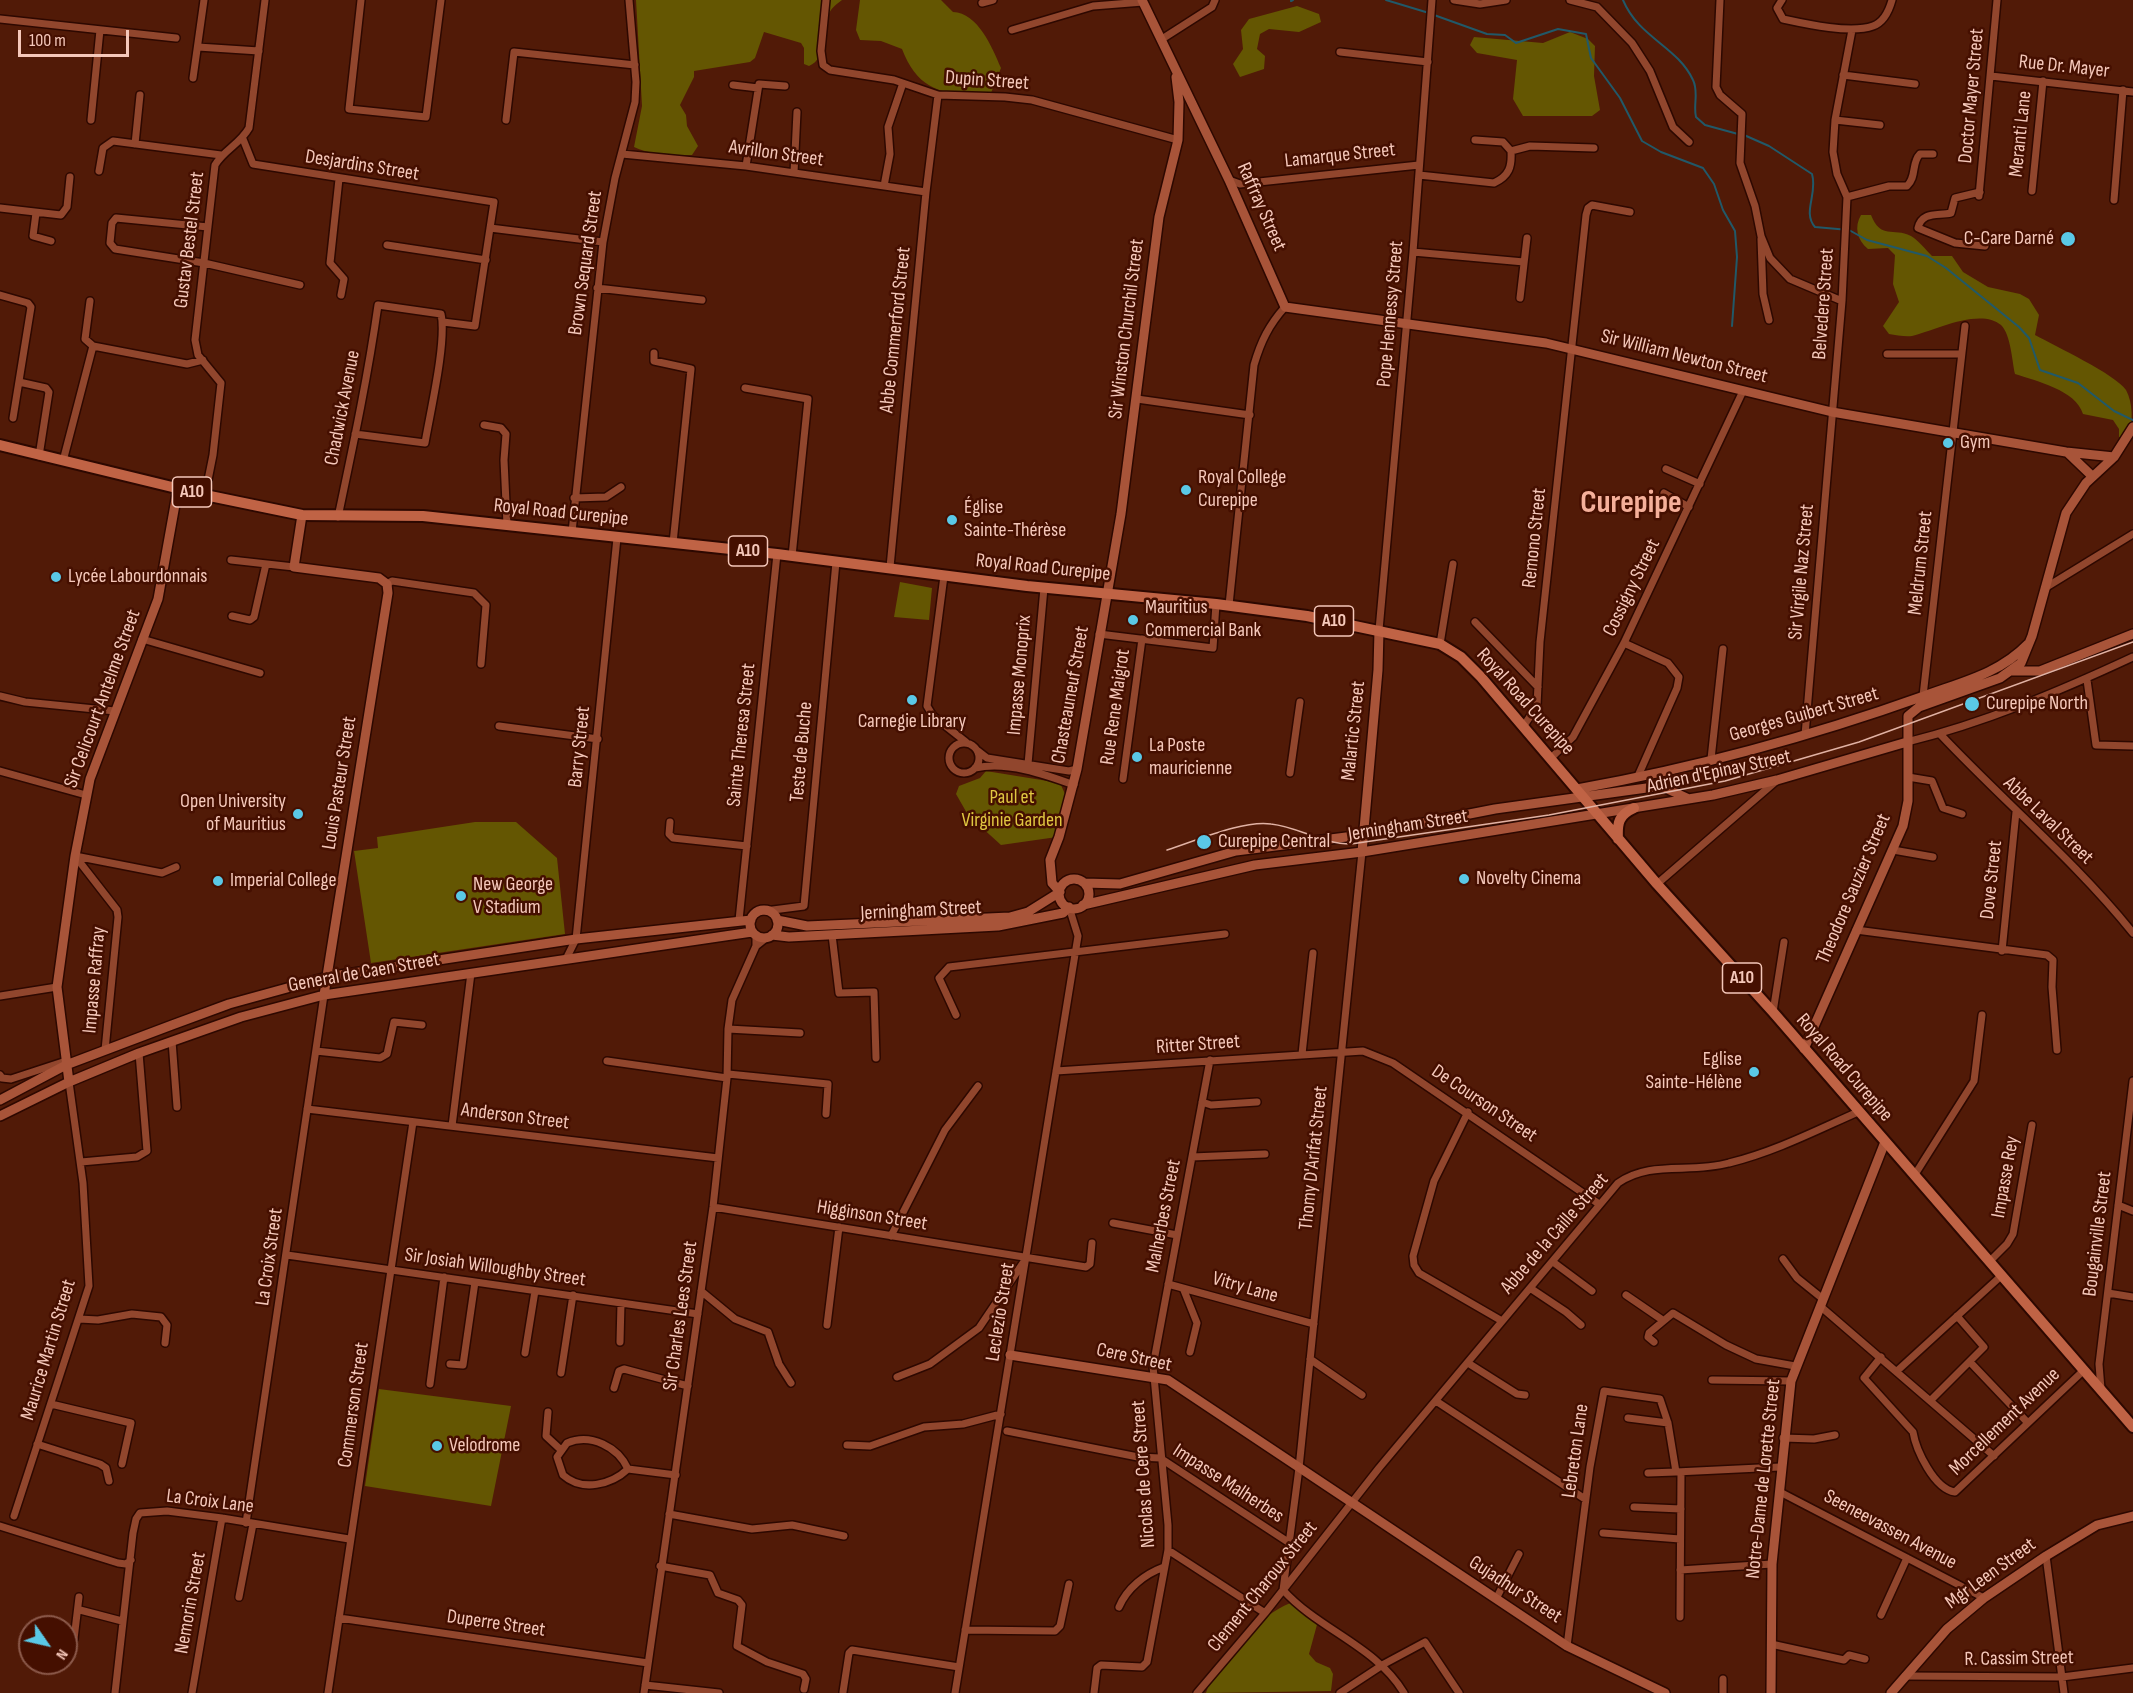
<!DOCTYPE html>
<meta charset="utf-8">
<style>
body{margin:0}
#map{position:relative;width:2133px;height:1693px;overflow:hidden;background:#511a07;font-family:"Sofia Sans Condensed",sans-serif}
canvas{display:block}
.north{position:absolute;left:18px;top:1615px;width:60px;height:60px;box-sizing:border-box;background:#450f00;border:2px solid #8b594a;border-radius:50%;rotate:124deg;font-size:16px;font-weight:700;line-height:24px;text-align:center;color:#f5c8ba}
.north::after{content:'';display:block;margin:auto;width:21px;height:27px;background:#5ac8e6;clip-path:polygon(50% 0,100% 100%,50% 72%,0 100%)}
.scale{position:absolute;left:18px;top:30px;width:111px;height:27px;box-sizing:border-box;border:3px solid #f5c8ba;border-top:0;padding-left:8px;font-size:18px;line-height:21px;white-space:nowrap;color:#f5c8ba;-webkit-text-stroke:4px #450f00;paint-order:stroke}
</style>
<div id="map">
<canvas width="2133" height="1693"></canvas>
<div class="north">N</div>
<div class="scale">100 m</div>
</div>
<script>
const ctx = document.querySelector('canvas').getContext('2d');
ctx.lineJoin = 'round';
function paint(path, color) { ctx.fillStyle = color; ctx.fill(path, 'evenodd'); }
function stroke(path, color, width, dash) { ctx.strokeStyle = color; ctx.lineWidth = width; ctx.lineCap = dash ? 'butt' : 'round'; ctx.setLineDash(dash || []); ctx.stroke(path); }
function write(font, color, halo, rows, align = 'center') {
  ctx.font = font + ' "Sofia Sans Condensed",sans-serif'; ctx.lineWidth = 5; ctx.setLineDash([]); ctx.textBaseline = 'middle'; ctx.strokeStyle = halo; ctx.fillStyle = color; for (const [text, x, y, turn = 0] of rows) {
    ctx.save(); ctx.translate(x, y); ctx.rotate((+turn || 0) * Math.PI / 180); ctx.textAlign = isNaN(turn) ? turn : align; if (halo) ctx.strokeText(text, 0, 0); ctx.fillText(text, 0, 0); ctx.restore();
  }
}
paint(new Path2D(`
 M636,0H842C837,4 831,8 829,14C822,30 828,58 809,66L804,64V48L801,43L764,32L755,58L750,62L694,71V77L680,105L686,115L687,126L698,146L692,155C673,156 651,155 634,147L642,106Z
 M860,0H941L953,12C978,13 992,47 1001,68L991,93C948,96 919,94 902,49L881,41L860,40L856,30Z
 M1297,6L1319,14L1321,22L1299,32L1269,29L1260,34L1257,49L1265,56L1264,69L1240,77L1233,64L1243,49L1241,30L1249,19Z
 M1570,32L1588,39L1595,46L1594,76L1600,110L1592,116H1523L1513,99L1517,60L1477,53L1470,45L1474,37L1543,43Z
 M1861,215H1871C1881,240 1893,227 1911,236C1918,240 1926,250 1932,256H1952L1963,272L1988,287L2020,294L2029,299L2039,315L2035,335C2055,346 2115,374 2126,390C2133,402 2133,423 2129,435L2125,438L2119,437V429L2113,420L2083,414C2076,390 2036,381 2015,374C2012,361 2011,335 2001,325C1980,307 1933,331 1912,336C1905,337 1896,335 1889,334L1883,326L1899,302L1893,284L1895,255L1888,248L1868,249C1857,240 1854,227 1861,215Z
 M900,582L932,588L929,620L894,617Z
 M986,771L1060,783L1066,796L1057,837L1001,845L968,815L956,794L959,786L980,778Z
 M475,822H516L557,858L565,934L371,963L354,851L378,848L377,837Z
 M379,1389L511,1406L491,1506L365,1486Z
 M1294,1602H1302L1313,1611L1318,1621L1309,1654L1316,1662L1330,1668L1333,1674L1331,1691L1206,1693C1209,1686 1209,1677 1213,1671C1226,1650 1270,1608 1294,1602Z`), '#645602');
stroke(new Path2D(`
 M1386,0L1429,13
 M1623,0C1639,38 1677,46 1693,80C1699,92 1693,105 1696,117L1705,125L1738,134
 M1291,1L1293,0
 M1434,15L1487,34L1505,35L1516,43L1558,29L1586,34L1591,58L1620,98L1642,141L1661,152L1703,168L1714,184L1723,210L1735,231L1737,257L1732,326
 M1744,135L1769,146L1812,174C1818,194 1802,212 1815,227L1849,230L1867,240L1927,256L1946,268L2019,327L2029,338L2040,370L2078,383L2114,411L2133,420`), '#215969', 2);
const street = new Path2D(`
 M361,0L349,109L426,117L441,0
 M826,0L821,51L823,65L830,70L894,80L938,95L1005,97L1032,100L1178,140
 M1454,0L1480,4L1506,0
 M1570,0L1597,7L1632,43L1650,71L1673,127L1689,142
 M1720,0L1716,87L1720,95L1742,114L1740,163L1755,206L1761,236L1770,258L1790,279L1842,301
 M1782,0L1777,8L1783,19C1806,24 1851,34 1873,26C1884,22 1889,11 1892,0
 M982,3L993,0
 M0,19L176,38
 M1012,30L1093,6L1143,2
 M1162,39L1212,7L1215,0
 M198,47L259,51
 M1340,52L1428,62
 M1843,75L1915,84
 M1991,76L2133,92
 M193,78L204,0
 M733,85L758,88
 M91,120L100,30
 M506,120L514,52L635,65
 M1835,120L1880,125
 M243,139L253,164L494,202L475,326L443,322
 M1475,140L1503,142L1511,151
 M135,144L140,95
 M622,154L746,166L926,192
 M746,166L759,84L785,86
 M99,171L103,148L113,141L221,155
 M794,173L797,112
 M1419,175L1494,183C1509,176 1512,167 1511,151L1530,146L1594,148
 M339,179L330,263L344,279L341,295
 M1229,180L1240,184L1419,165
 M884,186L890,154L888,127L903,83
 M2032,191L2043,81
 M1980,192L1955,198L1951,213C1938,216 1922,211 1918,228L1955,243L1985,246
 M1979,196L1997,0
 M1847,197L1889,186H1907C1917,177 1911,163 1920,154H1933
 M2114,200L2123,90
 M0,208L61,215L67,207L70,177
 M36,213L33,236L51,241
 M208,227L116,218L112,223L110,243L115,249L204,263L300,285
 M490,228L603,242
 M1761,239L1763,294L1769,320
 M387,245L486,260
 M1413,252L1524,262
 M597,288L702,300
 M0,295L28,303L31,307L13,418
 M1520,298L1527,238
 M90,301L85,339L93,346
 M654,353V361L691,369L673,543
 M1887,354H1961
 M19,382L46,388L49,392L39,456
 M745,388L808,399L792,556
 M1137,399L1250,415
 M484,425L501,428L506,434L504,460L507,525
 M63,461L93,346L187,364L203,360
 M1666,469L1700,484
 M1664,493L1689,507
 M205,495L213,455L221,383L198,355L195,340L215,165C224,150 240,144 249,128L265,0
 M574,498L606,497L621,487
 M338,517C353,446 368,376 378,305L441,314C447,341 430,413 425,443L355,434
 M572,532L603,242L615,178L635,102L636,82L629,0
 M231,560L294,567
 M890,567L926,192L938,95
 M944,576L927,706L933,716L966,742
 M387,584L392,581L474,593L486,605L481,664
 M2045,588L2133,534
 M1229,605L1254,365C1261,341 1269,325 1285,307
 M232,616L250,620L254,617L266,564
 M1475,622L1538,687
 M1379,630L1413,252L1432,0
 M1099,634L1213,648L1216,604
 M142,639L260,673
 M1624,643L1668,663L1679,677L1677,688L1638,776
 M1440,644L1453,564
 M2087,680L2096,745L2133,746
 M0,696L25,702L115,711
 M1923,696L1965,326
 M499,726L598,739
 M1523,727L1537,706L1540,642L1586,215L1588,208L1592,205L1630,212
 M1940,734C2003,801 2075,861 2133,933
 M1805,735L1842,301L1847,197L1837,174L1833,152L1835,120L1852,30
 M1907,742C1984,723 2060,691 2133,657
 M949 758a15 15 0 1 1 30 0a15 15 0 1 1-30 0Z
 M978,751L987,758L1069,771L1077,769
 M1552,757L1573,737L1624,643L1743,391
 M1711,759L1723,649
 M1028,764L1044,588
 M975,768C1007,761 1044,774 1074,785
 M0,771L86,795
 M1290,773L1300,702
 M1908,777L1932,781L1943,808L1962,814
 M1123,779L1142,639
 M670,822L669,834L673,838L747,846
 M1893,850L1933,857
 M1362,852L1299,1468L1283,1590C1319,1630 1376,1646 1404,1693
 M75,856L117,910L118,917L105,1050
 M75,856L162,873L176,867
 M1657,884L1775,782
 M765,911L804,906L836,562
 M739,920L777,554
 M1856,930L2047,955L2053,960L2052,987L2057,1050
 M832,935L839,993L874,992L876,1058
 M756,946L766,938
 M2002,951L2016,812
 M567,957L576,939L617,538
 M0,996L57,987
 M1773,1012L1784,942
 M956,1015L939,978L949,967L1225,934
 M728,1029L800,1033
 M172,1041L177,1107
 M316,1051L380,1058L387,1054L394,1022L422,1025
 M1302,1054L1313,953
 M607,1061L727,1078
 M1056,1071L1363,1051L1393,1063L1599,1204
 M728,1074L828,1084L826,1114
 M0,1075L2,1078L11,1079L66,1061
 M1202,1102L1211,1105L1257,1102
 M307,1109L718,1158
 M1468,1112L1434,1181L1413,1256L1414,1265L1419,1273L1502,1321
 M452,1126L471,973
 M1192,1157L1265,1154
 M81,1162L137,1157L147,1151L139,1053
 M1914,1176L1974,1081L1982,1015
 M2118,1205L2133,1211
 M713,1207L1086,1267L1090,1264L1092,1243
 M1113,1223L1177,1235
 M891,1236L945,1130L978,1086
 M287,1255L698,1314
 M1783,1259L1797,1278L1823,1299
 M1553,1262L1592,1291
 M1989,1262L2007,1244L2013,1234L2032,1125
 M1168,1284L1314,1324
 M1183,1288L1197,1323L1190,1352
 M1530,1288L1566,1312L1581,1325
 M701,1291L735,1319L768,1332L779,1364L791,1383
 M2108,1293L2133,1297
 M1626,1295L1661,1319
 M1820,1306L1994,1456
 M79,1319L98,1320L132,1314L161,1317L167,1325L165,1343
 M827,1325L839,1227
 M620,1342L621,1303
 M1654,1342L1648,1337L1649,1333L1673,1313L1726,1345L1756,1359L1795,1366
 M525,1353L535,1291
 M1881,1357L1864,1378L1913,1432C1916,1450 1934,1489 1955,1492L2083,1371
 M1310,1359L1362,1395
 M1970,1362L2028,1423
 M1468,1363L1517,1394L1525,1395
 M450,1364L463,1365L475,1282
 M1897,1371L2001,1276
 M561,1373L573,1295
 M897,1377L930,1364L979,1328L1025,1260
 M1712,1380L1791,1381
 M430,1384L444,1277
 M614,1388L619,1371L624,1369L688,1386
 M2101,1389L2099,1364L2133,1081
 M1931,1400L1984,1347L1957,1316
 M1436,1401L1585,1499
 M51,1404L131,1423L122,1464
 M548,1412L546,1436L560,1449
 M1628,1418L1668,1423
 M1007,1431L1138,1457L1160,1458L1288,1542
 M1783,1438L1814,1439L1835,1435
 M37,1444L100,1464L106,1468L109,1481
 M847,1445L870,1446L924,1427L963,1424L1001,1414
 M628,1469C618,1447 591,1433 567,1443L557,1457L563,1475C582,1492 611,1485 628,1469L676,1475
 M1648,1473L1676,1472
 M1780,1492L1984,1598
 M1634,1507L1681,1509
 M669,1514L752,1529L792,1525L844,1536
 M14,1516L89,1286L83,1183L69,1082
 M246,1523L324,995
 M0,1526L118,1563L126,1564L131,1560
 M1603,1533L1680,1539
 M1168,1550L1265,1613
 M2046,1556L2064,1693
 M660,1566L710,1575L718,1593L738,1600L742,1605L737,1646L767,1662L803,1674L806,1679L804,1689
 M1680,1570L1772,1564
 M239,1597L253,1524
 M1496,1599L1519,1554
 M1119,1607C1127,1588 1145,1574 1164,1567
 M80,1610L122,1621
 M1881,1615L1907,1558
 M1680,1617L1681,1472
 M339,1618L648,1663
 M965,1630L1055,1631L1060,1626L1069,1584
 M74,1639L79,1597
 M1771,1644L1844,1660L1849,1655L1865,1659
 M1567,1646L1590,1467L1604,1391L1660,1399L1668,1423L1676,1472L1780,1467
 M1905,1676L2062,1677L2133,1668
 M1723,1679V1693
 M645,1685L719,1693
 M843,1692L849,1653L852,1650L959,1667
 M115,1693L133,1533L136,1519L140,1513L167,1511L222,1518L349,1539
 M192,1693L222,1518
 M328,1693L413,1122
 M644,1693L713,1207L727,1078L728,1029L732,1000L756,946V936
 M955,1693L1078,936L1069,907
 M1094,1693L1097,1668L1101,1665L1142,1667L1147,1662L1168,1550V1525L1153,1366L1210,1060
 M1197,1693L1265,1613L1379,1468L1618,1183C1651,1160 1689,1174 1729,1163C1774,1152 1815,1131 1858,1112
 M1340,1693L1384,1664L1425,1642L1459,1693`);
const secondary = new Path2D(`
 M1142,0L1229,180L1285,307L1546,343L1832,412L2066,452L2114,457
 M2068,453L2092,476
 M302,515L294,567L379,578L387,584L388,593L324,995
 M2011,671H2040L2133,634
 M1577,789C1694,768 1812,736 1924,696C1962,682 1999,674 2028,644
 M1362,852L1378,670L1379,630
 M1059 894a15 15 0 1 1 30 0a15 15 0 1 1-30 0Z
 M1084,883L1120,884L1236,851L1362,835L1495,809L1661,786L1689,799
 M1083,905L1255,865L1362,852L1713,795L1777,780L1907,742
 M750 924a14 14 0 1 1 28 0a14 14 0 1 1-28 0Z
 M777,920L807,926L1010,917L1028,912L1060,892L1052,883L1050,860L1059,837L1077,769L1121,514L1159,217L1178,140L1179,102L1176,77
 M772,935L789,937L998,926L1063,913L1069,907
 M1804,1049L1903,826L1908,801V716L1919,707L2000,678L2021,663L2032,636L2066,513L2086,483L2114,457L2133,427
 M69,1082L57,987L75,856L90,779L158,599L178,488
 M0,1100L66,1065L172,1025L229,1004L327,977L576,939L751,920
 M0,1116L69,1082L139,1053L241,1017L324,995L752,932
 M1010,1355L1168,1380L1567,1646L1665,1693
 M1771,1693L1772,1564L1791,1381L1885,1142
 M1891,1693L1947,1629L1984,1598L2046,1556L2097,1525L2133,1516`);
const primary = new Path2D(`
 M0,445L205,495L302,515L423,516L777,554L1027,586L1216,604L1307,616L1440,644L1461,657L1481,677L1657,884L1773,1012L2133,1427
 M1618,839C1617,822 1619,815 1634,808`);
stroke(street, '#2d0800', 10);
stroke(secondary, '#2d0800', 12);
stroke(primary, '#2d0800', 14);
stroke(street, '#91462d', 7);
stroke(secondary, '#a85439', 9);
stroke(primary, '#c06345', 10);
stroke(new Path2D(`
 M1167,850C1196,841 1242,820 1271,824C1299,827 1322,844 1351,844L1549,815L1725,781L1859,742L2133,642`), '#e1b2a4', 1.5);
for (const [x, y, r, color] of [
 [2068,239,8,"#5ac8e6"],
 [1948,443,6,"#5ac8e6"],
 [1186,490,6,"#5ac8e6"],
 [952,520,6,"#5ac8e6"],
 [56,577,6,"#5ac8e6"],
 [1133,620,6,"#5ac8e6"],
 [912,700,6,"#5ac8e6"],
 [1972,704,8,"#5ac8e6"],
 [1137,757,6,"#5ac8e6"],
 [298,814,6,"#5ac8e6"],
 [1204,842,8,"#5ac8e6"],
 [1464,879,6,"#5ac8e6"],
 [218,881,6,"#5ac8e6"],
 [461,896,6,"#5ac8e6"],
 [1754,1072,6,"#5ac8e6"],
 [437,1446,6,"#5ac8e6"]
]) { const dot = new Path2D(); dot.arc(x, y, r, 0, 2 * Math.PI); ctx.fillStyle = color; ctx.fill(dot); stroke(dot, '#450f00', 2); }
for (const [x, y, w] of [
 [192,492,39],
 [748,551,39],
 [1334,621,39],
 [1742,978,39]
]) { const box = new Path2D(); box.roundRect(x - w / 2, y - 15, w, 30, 4.5); ctx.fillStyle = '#450f00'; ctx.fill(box); stroke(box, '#f5c8ba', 1.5); }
write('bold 18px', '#f5c8ba', null, [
 ["A10",192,492],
 ["A10",748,551],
 ["A10",1334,621],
 ["A10",1742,978]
]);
write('20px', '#f5c8ba', '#450f00', [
 ["Rue Dr. Mayer",2064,67,6],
 ["Dupin Street",987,81,4],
 ["Doctor Mayer Street",1972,96,-85],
 ["Meranti Lane",2021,134,-84],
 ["Avrillon Street",776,154,8],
 ["Lamarque Street",1340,156,-6],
 ["Desjardins Street",362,166,9],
 ["Raffray Street",1261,207,66],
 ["Gustav Bestel Street",190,240,-83],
 ["Brown Sequard Street",586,263,-82],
 ["Belvedere Street",1824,304,-86],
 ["Pope Hennessy Street",1391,314,-85],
 ["Sir Winston Churchil Street",1127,329,-83],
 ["Abbe Commerford Street",896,330,-84],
 ["Sir William Newton Street",1684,357,14],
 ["Chadwick Avenue",343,408,-79],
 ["Royal Road Curepipe",561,513,6],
 ["Remono Street",1535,538,-84],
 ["Meldrum Street",1921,563,-84],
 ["Royal Road Curepipe",1043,568,6],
 ["Sir Virgile Naz Street",1802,572,-85],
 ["Cossigny Street",1632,588,-64],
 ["Impasse Monoprix",1020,675,-85],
 ["Chasteauneuf Street",1071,695,-80],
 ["Sir Celicourt Antelme Street",103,699,-70],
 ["Royal Road Curepipe",1525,702,48],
 ["Rue Rene Maigrot",1116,707,-82],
 ["Georges Guibert Street",1804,715,-16],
 ["Malartic Street",1354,731,-84],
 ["Sainte Theresa Street",742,735,-84],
 ["Barry Street",580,747,-84],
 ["Teste de Buche",802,752,-85],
 ["Adrien d'Epinay Street",1719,772,-12],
 ["Louis Pasteur Street",340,783,-81],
 ["Abbe Laval Street",2048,821,44],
 ["Jerningham Street",1408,826,-9],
 ["Dove Street",1992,880,-84],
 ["Theodore Sauzier Street",1854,889,-67],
 ["Jerningham Street",921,911,-3],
 ["General de Caen Street",364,973,-10],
 ["Impasse Raffray",95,980,-85],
 ["Ritter Street",1198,1045,-4],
 ["Royal Road Curepipe",1844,1068,49],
 ["De Courson Street",1484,1104,34],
 ["Anderson Street",515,1117,7],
 ["Thomy D'Arifat Street",1314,1158,-84],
 ["Impasse Rey",2006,1177,-80],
 ["Higginson Street",872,1216,9],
 ["Malherbes Street",1164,1216,-79],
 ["Abbe de la Caille Street",1555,1234,-49],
 ["Bougainville Street",2098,1234,-83],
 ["La Croix Street",270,1257,-82],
 ["Sir Josiah Willoughby Street",495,1268,8],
 ["Vitry Lane",1245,1288,16],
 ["Leclezio Street",1001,1312,-81],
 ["Sir Charles Lees Street",681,1316,-82],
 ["Maurice Martin Street",49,1350,-73],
 ["Cere Street",1134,1358,12],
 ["Commerson Street",354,1405,-82],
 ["Morcellement Avenue",2005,1422,-44],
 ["Lebreton Lane",1576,1451,-82],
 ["Nicolas de Cere Street",1144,1474,-94],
 ["Notre-Dame de Lorette Street",1764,1479,-84],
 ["Impasse Malherbes",1228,1484,33],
 ["La Croix Lane",210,1502,7],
 ["Seeneevassen Avenue",1890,1530,28],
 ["Mgr Leen Street",1991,1574,-36],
 ["Clement Charoux Street",1263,1587,-51],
 ["Gujadhur Street",1515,1590,33],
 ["Nemorin Street",191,1603,-80],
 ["Duperre Street",496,1624,8],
 ["R. Cassim Street",2019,1659,-1]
]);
write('20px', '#f5c8ba', '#450f00', [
 ["C-Care Darné",2054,239,"right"],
 ["Gym",1960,443],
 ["Royal College",1198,478],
 ["Curepipe",1198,501],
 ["Église",964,508],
 ["Sainte-Thérèse",964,531],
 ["Lycée Labourdonnais",68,577],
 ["Mauritius",1145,608],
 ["Commercial Bank",1145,631],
 ["Curepipe North",1986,704],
 ["Carnegie Library",912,722,"center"],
 ["La Poste",1149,746],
 ["mauricienne",1149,769],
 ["Open University",286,802,"right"],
 ["of Mauritius",286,825,"right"],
 ["Curepipe Central",1218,842],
 ["Novelty Cinema",1476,879],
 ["Imperial College",230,881],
 ["New George",473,885],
 ["V Stadium",473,908],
 ["Eglise",1742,1060,"right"],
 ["Sainte-Hélène",1742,1083,"right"],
 ["Velodrome",449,1446]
], 'left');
write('20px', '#e0c741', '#450f00', [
 ["Paul et",1012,798],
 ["Virginie Garden",1012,821]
]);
write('bold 32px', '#f5b09a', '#450f00', [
 ["Curepipe",1631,504]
]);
</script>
